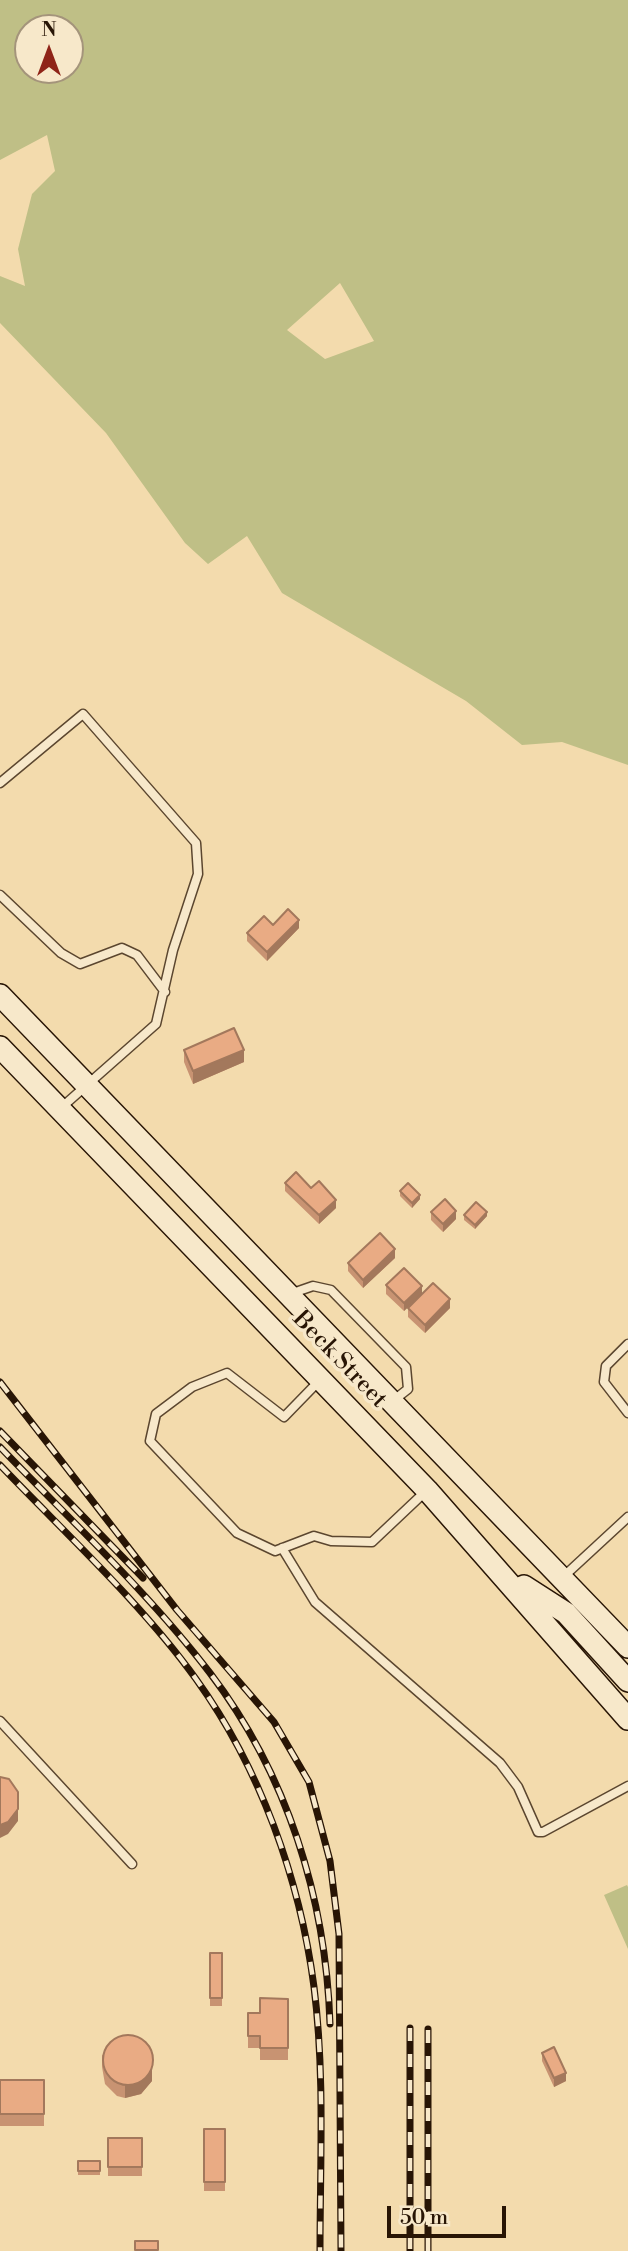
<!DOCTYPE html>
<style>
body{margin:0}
#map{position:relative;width:628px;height:2251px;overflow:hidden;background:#f3dbad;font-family:"Libre Bodoni",serif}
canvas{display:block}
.north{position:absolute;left:14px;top:14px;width:70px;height:70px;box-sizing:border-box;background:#f7e8ca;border:2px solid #a4947b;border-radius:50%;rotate:0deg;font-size:19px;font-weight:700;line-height:28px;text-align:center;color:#281505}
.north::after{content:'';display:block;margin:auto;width:24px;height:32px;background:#8f2418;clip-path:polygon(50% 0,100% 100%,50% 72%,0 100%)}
.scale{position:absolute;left:387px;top:2206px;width:119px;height:32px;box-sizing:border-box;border:4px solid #281505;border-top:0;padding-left:9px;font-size:21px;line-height:24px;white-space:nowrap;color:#281505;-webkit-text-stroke:5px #f7e8ca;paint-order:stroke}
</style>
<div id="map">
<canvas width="628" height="2251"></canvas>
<div class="north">N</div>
<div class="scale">50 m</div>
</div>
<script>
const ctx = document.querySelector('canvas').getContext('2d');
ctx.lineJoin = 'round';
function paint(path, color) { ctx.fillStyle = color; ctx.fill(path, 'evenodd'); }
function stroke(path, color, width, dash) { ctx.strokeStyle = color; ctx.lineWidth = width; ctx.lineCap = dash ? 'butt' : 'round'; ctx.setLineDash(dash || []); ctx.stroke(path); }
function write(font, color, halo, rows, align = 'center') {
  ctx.font = font + ' "Libre Bodoni",serif'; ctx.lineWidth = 7; ctx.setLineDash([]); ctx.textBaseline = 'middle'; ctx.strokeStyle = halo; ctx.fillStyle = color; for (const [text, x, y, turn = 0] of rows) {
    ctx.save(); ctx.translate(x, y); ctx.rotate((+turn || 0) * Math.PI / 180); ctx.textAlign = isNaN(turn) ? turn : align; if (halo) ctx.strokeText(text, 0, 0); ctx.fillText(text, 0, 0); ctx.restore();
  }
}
paint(new Path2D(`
 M0,0H628V765L562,742L522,745L466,701L282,593L247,536L208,564L185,543L106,433L0,323V276L25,286L18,249L32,194L55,171L47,135L0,160ZM70,28V70H28V28ZM340,283L374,341L325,359L287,330Z
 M627,1885L628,1887V1949L604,1895Z`), '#bfbf86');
const lane = new Path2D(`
 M0,783L83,714L196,843L198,874L173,950L156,1024L62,1107
 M0,895L61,953L80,964L122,948L137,955L165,992
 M290,1294L313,1286L331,1290L406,1367L408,1389L394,1400
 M628,1344L606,1366L604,1382L628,1413
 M319,1381L284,1417L227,1373L192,1387L156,1414L150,1441L237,1533L275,1551L314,1536L331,1541L372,1542L426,1491
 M282,1548L315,1602L500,1763L518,1787L538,1832H543L628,1786
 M562,1578L628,1517
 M0,1721L132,1864`);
const secondary = new Path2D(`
 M0,995L628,1647
 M0,1047L427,1490L628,1719
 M524,1586L566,1613L628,1681`);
stroke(lane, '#5b462f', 11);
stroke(secondary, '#281505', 24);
stroke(lane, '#f7e8ca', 8);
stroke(secondary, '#f7e8ca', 21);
const rail = new Path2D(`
 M0,1382L177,1610L274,1722L309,1782L330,1861L339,1934L341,2251
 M0,1431L143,1578
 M0,1447C71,1521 148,1592 210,1673C287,1774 326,1898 330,2024
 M0,1465C64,1532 143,1605 196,1679C260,1768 300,1879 314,1987C325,2074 320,2164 320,2251
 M410,2028V2251
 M428,2251V2029`);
stroke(rail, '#281505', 7);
stroke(rail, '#f7e8ca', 4.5, [13]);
paint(new Path2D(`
 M273,925L299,928L267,961L247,941V933Z
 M184,1050L244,1062L193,1084L184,1062Z
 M285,1183L311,1188L336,1208L319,1224L285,1191Z
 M400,1191L420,1199L412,1208L400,1196Z
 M431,1212L456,1219L443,1232L431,1220Z
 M464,1215L487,1216L475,1229L464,1220Z
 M395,1258L363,1288L348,1271V1263Z
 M386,1285L422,1294L404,1311L386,1294Z
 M408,1308H450L425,1333L408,1317Z
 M210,1953H222V2006H210Z
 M288,1999V2060H260V2048H248V2013H260Z
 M542,2053L566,2081L554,2087L542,2061Z
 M102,2055L152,2081L141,2094L125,2098L117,2096L105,2084L102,2067Z
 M0,2080H44V2126H0Z
 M204,2129H225V2191H204Z
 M108,2138H142V2176H108Z
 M78,2161H100V2175H78Z`), '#c89372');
paint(new Path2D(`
 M299,920V928L267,961V952Z
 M244,1050V1062L193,1084V1071Z
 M420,1195V1199L412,1208V1203Z
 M336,1200V1208L319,1224V1215Z
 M456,1211V1219L443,1232V1224Z
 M487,1212V1216L475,1229V1225Z
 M395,1249V1258L363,1288V1280Z
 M422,1286V1294L404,1311V1303Z
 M450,1299V1308L425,1333V1325Z
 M18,1792V1821L8,1834L0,1838V1825Z
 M152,2052V2081L141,2094L125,2098V2085Z
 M566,2073V2081L554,2087V2078Z`), '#a3785c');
const building = new Path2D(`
 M288,909L299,920L267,952L247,933L264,916L273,925Z
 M234,1028L244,1050L193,1071L184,1050Z
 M296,1172L311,1188L319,1181L336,1200L319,1215L285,1183Z
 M408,1183L420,1195L412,1203L400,1191Z
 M445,1199L456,1211L443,1224L431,1212Z
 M476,1202L487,1212L475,1225L464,1215Z
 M380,1233L395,1249L363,1280L348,1263Z
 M404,1268L422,1286L404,1303L386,1285Z
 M433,1283L450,1299L425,1325L408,1308Z
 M0,1777L9,1779L18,1792V1809L8,1822L0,1825Z
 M210,1953H222V1998H210Z
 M260,1998L288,1999V2048H260V2036H248V2013H260Z
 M103 2060a25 25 0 1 1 50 0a25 25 0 1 1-50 0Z
 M554,2047L566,2073L554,2078L542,2053Z
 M0,2080H44V2114H0Z
 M204,2129H225V2182H204Z
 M108,2138H142V2167H108Z
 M78,2161H100V2171H78Z
 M135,2241H158V2250H135Z`);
paint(building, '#e9ab84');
stroke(building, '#a3785c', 2);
write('24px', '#281505', '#f7e8ca', [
 ["Beck Street",339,1360,46]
]);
</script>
